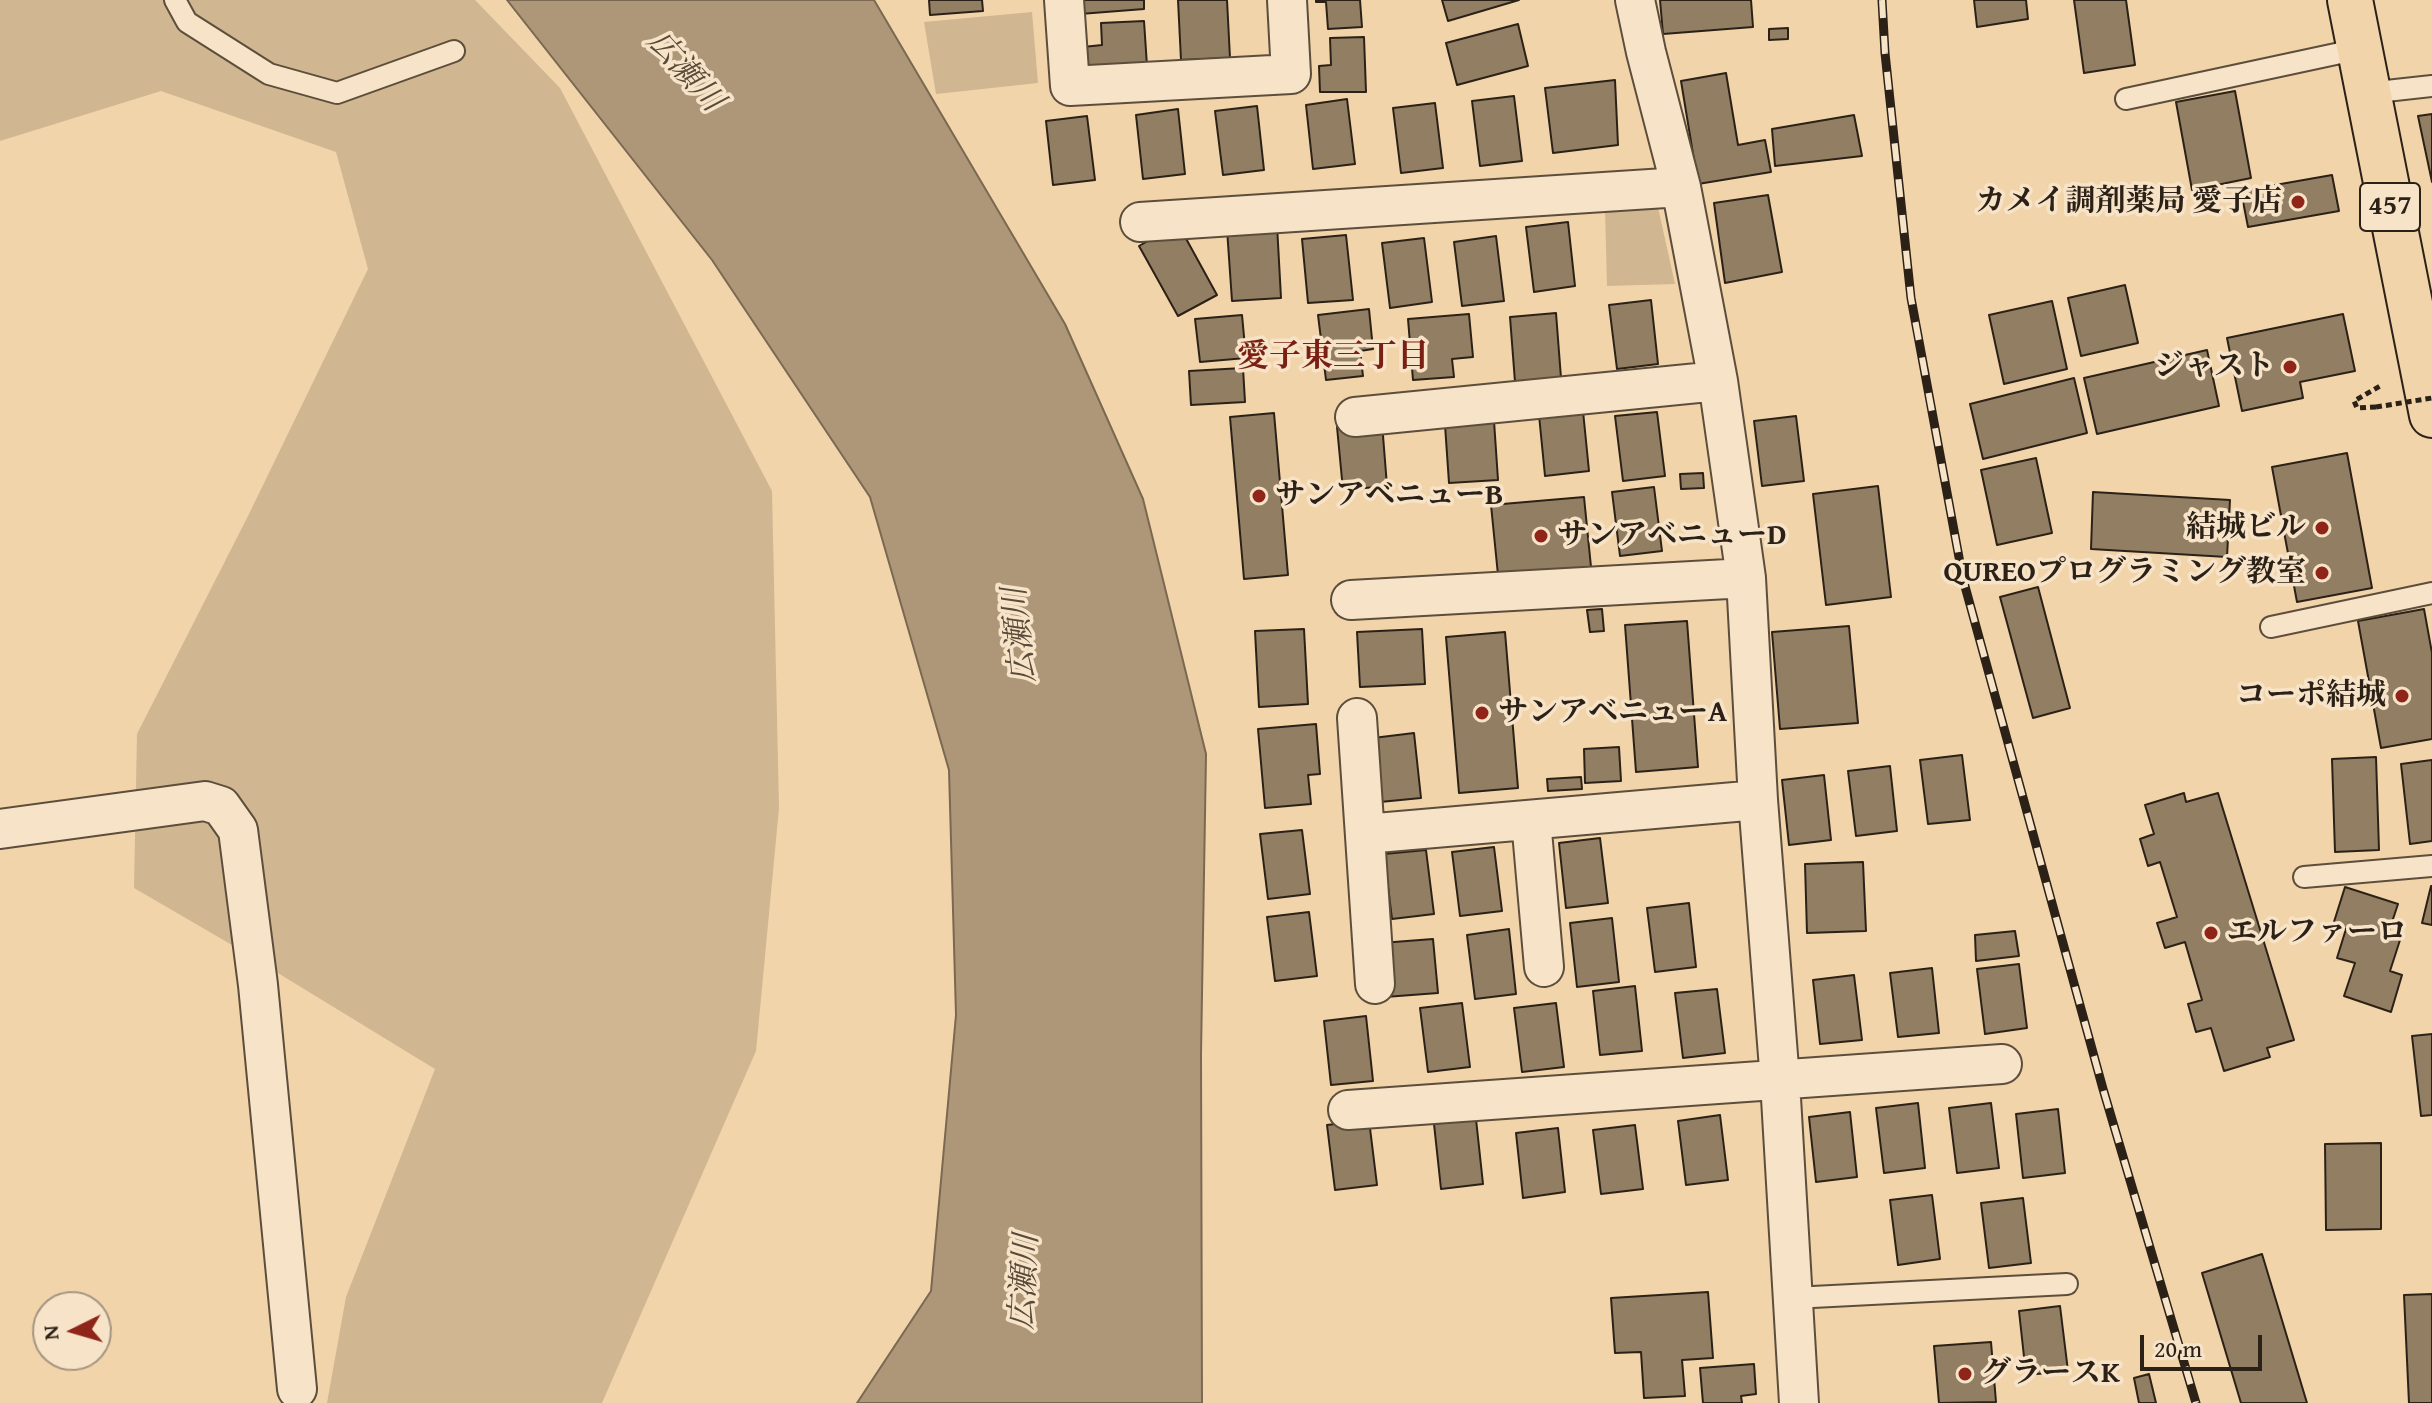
<!DOCTYPE html>
<meta charset="utf-8">
<style>
body{margin:0}
#map{position:relative;width:2432px;height:1403px;overflow:hidden;background:#f1d4aa;font-family:"Gentium Book Plus",serif}
canvas{display:block}
.north{position:absolute;left:32px;top:1291px;width:80px;height:80px;box-sizing:border-box;background:#f6e3c8;border:2px solid #a59581;border-radius:50%;rotate:265deg;font-size:22px;font-weight:700;line-height:32px;text-align:center;color:#2c2117}
.north::after{content:'';display:block;margin:auto;width:28px;height:36px;background:#8f2418;clip-path:polygon(50% 0,100% 100%,50% 72%,0 100%)}
.scale{position:absolute;left:2140px;top:1335px;width:122px;height:36px;box-sizing:border-box;border:4px solid #2c2117;border-top:0;padding-left:10px;font-size:24px;line-height:28px;white-space:nowrap;color:#2c2117;-webkit-text-stroke:6px #f6e3c8;paint-order:stroke}
</style>
<div id="map">
<canvas width="2432" height="1403"></canvas>
<div class="north">N</div>
<div class="scale">20 m</div>
</div>
<script>
const ctx = document.querySelector('canvas').getContext('2d');
ctx.lineJoin = 'round';
function paint(path, color) { ctx.fillStyle = color; ctx.fill(path, 'evenodd'); }
function stroke(path, color, width, dash) { ctx.strokeStyle = color; ctx.lineWidth = width; ctx.lineCap = dash ? 'butt' : 'round'; ctx.setLineDash(dash || []); ctx.stroke(path); }
function write(font, color, halo, rows, align = 'center') {
  ctx.font = font + ' "Gentium Book Plus","Noto Serif JP",serif'; ctx.lineWidth = 7; ctx.setLineDash([]); ctx.textBaseline = 'middle'; ctx.strokeStyle = halo; ctx.fillStyle = color; for (const [text, x, y, turn = 0] of rows) {
    ctx.save(); ctx.translate(x, y); ctx.rotate((+turn || 0) * Math.PI / 180); ctx.textAlign = isNaN(turn) ? turn : align; if (halo) ctx.strokeText(text, 0, 0); ctx.fillText(text, 0, 0); ctx.restore();
  }
}
paint(new Path2D(`
 M0,0H475L560,88L772,491L779,808L756,1051L602,1403H327L346,1297L435,1069L232,945L134,888L137,734L248,516L368,269L336,152L161,91L0,141Z
 M1032,12L1038,83L936,94L924,22Z
 M1657,203L1675,284L1607,286L1605,209Z`), '#d0b691');
const water = new Path2D(`
 M507,0H874L1065,324L1143,499L1206,754L1201,1054L1202,1403H857L931,1291L956,1015L949,770L870,497L712,260Z`);
paint(water, '#ae9778');
stroke(water, '#7a6851', 2);
const building = new Path2D(`
 M929,0H982L983,11L930,15Z
 M1079,0H1144V9L1080,14Z
 M1178,0H1227L1230,58L1181,60Z
 M1316,0H1360L1362,27L1328,29L1326,2H1316Z
 M1442,0H1519L1448,21Z
 M1660,0H1751L1753,27L1663,34Z
 M1974,0H2026L2028,19L1977,27Z
 M2074,0H2126L2135,65L2084,73Z
 M1144,21L1147,66L1084,70L1083,47L1102,45L1101,23Z
 M1518,24L1528,66L1457,85L1446,43Z
 M1788,28V39L1769,40V29Z
 M1364,37L1366,92H1320L1319,66L1331,65L1330,38Z
 M1726,73L1738,145L1765,140L1771,172L1698,184L1681,81Z
 M1615,80L1618,145L1553,153L1545,88Z
 M2235,91L2251,178L2192,190L2176,102Z
 M1514,96L1522,161L1480,166L1472,101Z
 M1347,99L1355,164L1313,169L1306,105Z
 M1435,103L1443,168L1401,173L1393,108Z
 M1257,106L1264,170L1223,175L1215,111Z
 M1178,109L1185,174L1143,179L1136,115Z
 M2432,114V182L2418,116Z
 M1854,115L1862,156L1775,166L1772,129Z
 M1087,116L1095,180L1053,185L1046,121Z
 M2332,175L2339,211L2248,227L2241,191Z
 M1768,195L1782,272L1725,283L1714,203Z
 M1568,222L1575,286L1534,292L1526,227Z
 M1178,224L1217,295L1178,316L1139,246Z
 M1277,225L1281,298L1232,301L1227,229Z
 M1346,235L1353,300L1308,303L1302,239Z
 M1496,236L1504,301L1462,306L1454,242Z
 M1424,238L1432,302L1390,308L1382,243Z
 M2125,285L2138,343L2081,356L2068,298Z
 M1651,300L1658,364L1617,369L1609,305Z
 M2052,301L2067,369L2004,384L1989,315Z
 M1369,309L1373,349L1360,351L1363,376L1326,380L1318,315Z
 M1556,313L1561,378L1515,382L1510,317Z
 M1469,314L1473,357L1452,359L1454,377L1413,380L1408,319Z
 M2343,314L2355,371L2300,382L2303,398L2242,411L2227,338Z
 M1242,315L1246,358L1200,362L1195,319Z
 M2207,350L2219,406L2097,434L2084,378Z
 M1243,368L1245,402L1191,405L1189,371Z
 M2074,378L2087,433L1983,459L1970,404Z
 M1583,411L1589,471L1545,476L1539,415Z
 M1657,412L1665,476L1623,481L1615,416Z
 M1274,413L1288,575L1244,579L1230,417Z
 M1796,416L1804,481L1762,486L1754,421Z
 M1494,421L1498,480L1449,483L1445,425Z
 M1382,423L1387,486L1343,490L1337,427Z
 M2347,453L2372,588L2297,602L2272,467Z
 M2036,458L2052,533L1997,545L1981,470Z
 M1703,473L1704,488L1681,489L1680,474Z
 M1878,486L1891,597L1826,605L1813,494Z
 M1654,487L1662,551L1620,556L1612,492Z
 M2093,492L2230,500L2227,557L2091,549Z
 M1584,497L1591,567L1498,575L1491,505Z
 M2038,587L2070,708L2033,718L2000,597Z
 M1602,609L1604,631L1590,632L1587,610Z
 M2424,609L2432,653V739L2381,748L2358,621Z
 M1687,621L1698,767L1636,772L1625,625Z
 M1849,626L1858,723L1780,729L1772,632Z
 M1304,629L1308,704L1259,707L1255,631Z
 M1422,629L1425,684L1360,687L1357,632Z
 M1505,632L1518,788L1459,793L1446,637Z
 M1316,724L1320,774L1308,775L1311,804L1265,808L1258,729Z
 M1414,733L1421,798L1380,802L1373,738Z
 M1619,747L1621,781L1585,783L1584,749Z
 M1962,755L1970,820L1928,824L1920,760Z
 M2376,757L2379,850L2335,852L2332,759Z
 M2432,760V841L2410,844L2401,764Z
 M1890,766L1897,831L1856,836L1848,771Z
 M1824,775L1831,840L1789,845L1782,780Z
 M1581,777L1582,789L1548,791L1547,779Z
 M2184,793L2186,802L2218,793L2294,1040L2267,1048L2270,1057L2224,1071L2211,1028L2196,1032L2188,1004L2202,1000L2185,942L2165,948L2157,923L2177,917L2160,862L2148,866L2140,839L2154,834L2145,805Z
 M1302,830L1310,894L1268,899L1260,834Z
 M1600,838L1608,903L1566,908L1559,843Z
 M1494,847L1502,911L1460,916L1452,852Z
 M1426,850L1434,914L1392,919L1384,854Z
 M1863,862L1866,931L1807,933L1805,864Z
 M2431,886H2432V925L2422,923Z
 M2345,887L2398,904L2388,934L2401,937L2390,971L2402,975L2391,1012L2344,996L2355,963L2337,958L2346,929L2333,925Z
 M1689,903L1696,967L1655,972L1647,908Z
 M1309,912L1317,976L1275,981L1267,917Z
 M1612,918L1619,982L1577,987L1570,923Z
 M1509,929L1516,994L1475,999L1467,935Z
 M2015,931L2019,956L1976,961L1975,935Z
 M1433,939L1438,993L1385,997L1381,943Z
 M2019,964L2027,1028L1985,1034L1977,969Z
 M1932,968L1939,1033L1898,1037L1890,973Z
 M1854,975L1862,1040L1820,1044L1813,980Z
 M1635,986L1642,1051L1600,1055L1593,991Z
 M1717,989L1725,1053L1683,1058L1675,993Z
 M1462,1003L1470,1067L1428,1072L1420,1008Z
 M1556,1003L1564,1067L1522,1072L1514,1008Z
 M1366,1016L1373,1081L1331,1085L1324,1021Z
 M2432,1034V1115L2421,1116L2412,1036Z
 M1918,1103L1925,1168L1884,1173L1876,1108Z
 M1991,1103L1999,1168L1957,1173L1949,1108Z
 M2058,1109L2065,1173L2023,1178L2016,1114Z
 M1850,1112L1857,1177L1816,1182L1809,1117Z
 M1720,1115L1728,1180L1686,1185L1678,1121Z
 M1476,1119L1483,1184L1441,1189L1434,1124Z
 M1369,1120L1377,1185L1335,1190L1327,1125Z
 M1635,1125L1643,1189L1601,1194L1593,1130Z
 M1558,1128L1565,1192L1523,1198L1516,1133Z
 M2381,1143V1229L2326,1230L2325,1144Z
 M1932,1195L1940,1259L1898,1265L1890,1200Z
 M2023,1198L2031,1263L1989,1268L1981,1203Z
 M2262,1254L2307,1403H2241L2202,1273Z
 M1708,1292L1713,1358L1682,1360L1685,1396L1644,1398L1641,1352L1615,1353L1611,1298Z
 M2432,1294V1403H2409L2404,1295Z
 M2060,1306L2068,1371L2026,1375L2019,1311Z
 M1991,1342L1996,1402L1939,1403L1934,1346Z
 M1754,1364L1756,1394L1741,1396L1742,1403H1703L1700,1368Z
 M2149,1374L2156,1403H2139L2134,1378Z`);
paint(building, '#927e63');
stroke(building, '#2c2117', 2);
const lane = new Path2D(`
 M175,0L187,22L269,74L337,93L454,51
 M2368,93L2432,86
 M2126,99L2359,49
 M2271,627L2432,593
 M2304,877L2432,866
 M1793,1298L2067,1284`);
const street = new Path2D(`
 M1064,0L1070,86L1291,74L1287,0
 M1635,0L1646,52L1681,187L1718,381L1746,578L1758,800L1780,1081L1799,1403
 M1140,222L1681,187
 M1355,417L1718,381
 M1351,600L1746,578
 M1357,718L1375,984
 M1531,820L1544,967
 M0,829L205,801L221,806L238,830L258,985L297,1389
 M1365,834L1758,800
 M1348,1110L2002,1064`);
const highway = new Path2D(`
 M2350,0L2432,415`);
stroke(lane, '#5d4e3c', 24);
stroke(street, '#5d4e3c', 42);
stroke(highway, '#2c2117', 48);
stroke(new Path2D(`
 M2376,407L2357,408L2354,401L2382,385`), '#2c2117', 5, [6, 4]);
stroke(lane, '#f6e3c8', 20);
stroke(street, '#f6e3c8', 38);
stroke(highway, '#f1d4aa', 44);
const rail = new Path2D(`
 M1882,0L1885,53L1911,298L1963,579L2103,1089L2196,1403`);
stroke(rail, '#2c2117', 9);
stroke(rail, '#f6e3c8', 6, [18]);
stroke(new Path2D(`
 M2376,407L2432,398`), '#2c2117', 5, [6, 4]);
for (const [x, y, r, color] of [
 [2298,202,8,"#8f2418"],
 [2290,367,8,"#8f2418"],
 [1259,496,8,"#8f2418"],
 [2322,528,8,"#8f2418"],
 [1541,536,8,"#8f2418"],
 [2322,573,8,"#8f2418"],
 [2402,696,8,"#8f2418"],
 [1482,713,8,"#8f2418"],
 [2211,933,8,"#8f2418"],
 [1965,1374,8,"#8f2418"]
]) { const dot = new Path2D(); dot.arc(x, y, r, 0, 2 * Math.PI); ctx.fillStyle = color; ctx.fill(dot); stroke(dot, '#f6e3c8', 3); }
for (const [x, y, w] of [
 [2390,207,60]
]) { const box = new Path2D(); box.roundRect(x - w / 2, y - 24, w, 48, 6); ctx.fillStyle = '#f6e3c8'; ctx.fill(box); stroke(box, '#2c2117', 2); }
write('bold 28px', '#2c2117', null, [
 ["457",2390,207]
]);
write('bold 30px', '#2c2117', '#f6e3c8', [
 ["カメイ調剤薬局 愛子店",2282,202],
 ["ジャスト",2274,367],
 ["サンアベニューB",1275,496,"left"],
 ["結城ビル",2306,528],
 ["サンアベニューD",1557,536,"left"],
 ["QUREOプログラミング教室",2306,573],
 ["コーポ結城",2386,696],
 ["サンアベニューA",1498,713,"left"],
 ["エルファーロ",2227,933,"left"],
 ["グラースK",1981,1374,"left"]
], 'right');
write('italic 32px', '#5a4a39', '#f6e3c8', [
 ["広瀬川",684,72,48],
 ["広瀬川",1021,635,-96],
 ["広瀬川",1026,1282,-87]
]);
write('bold 32px', '#7a1f14', '#f6e3c8', [
 ["愛子東三丁目",1333,358]
]);
</script>
